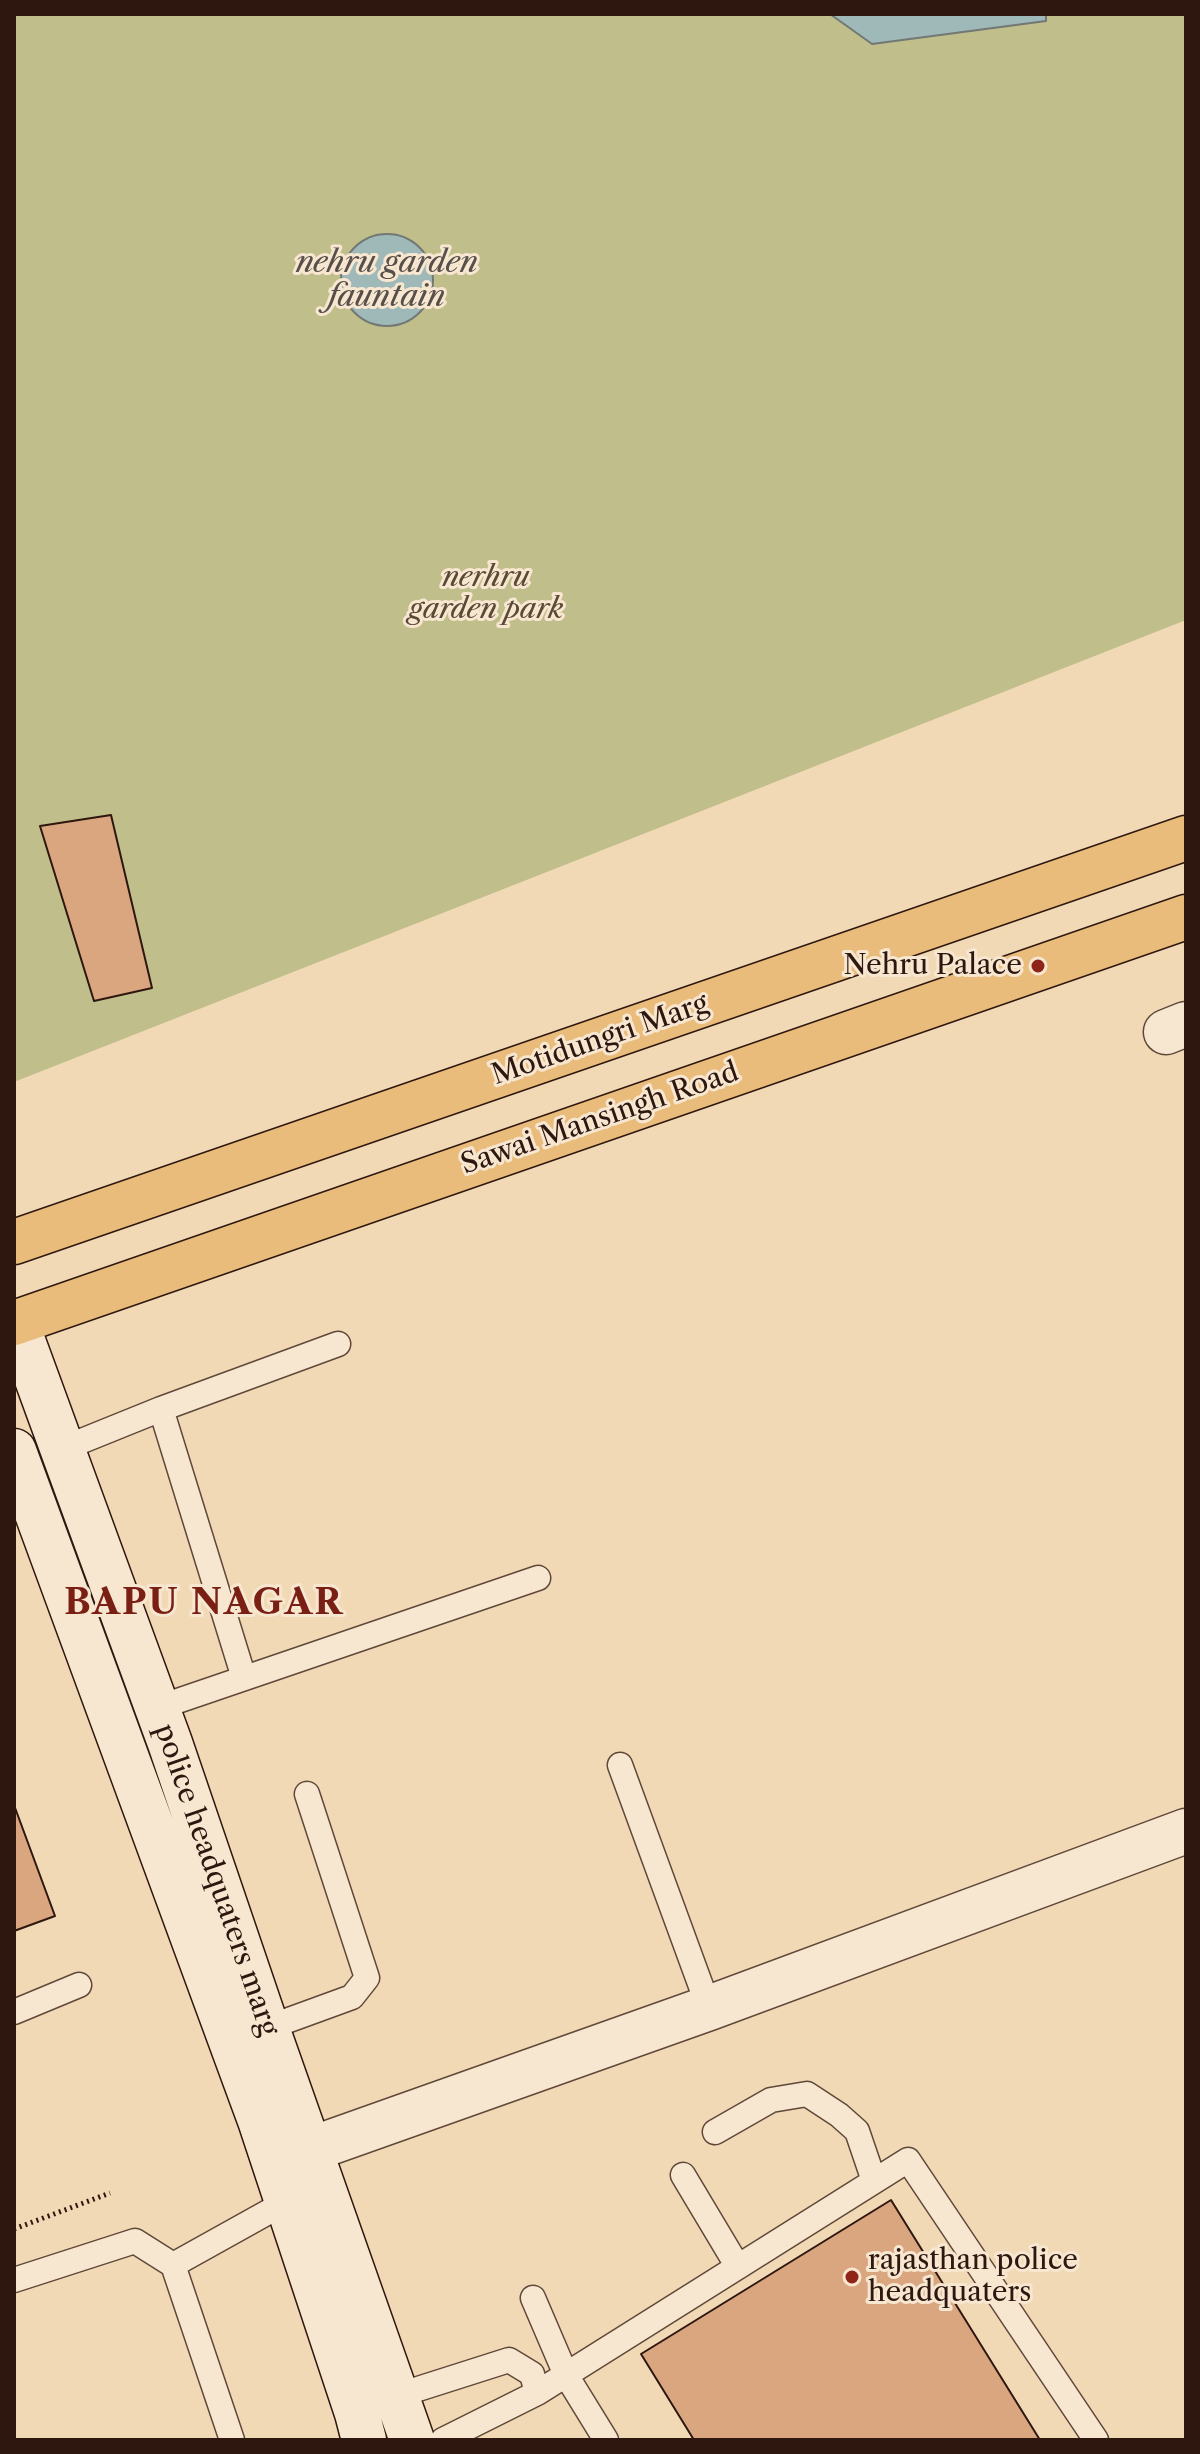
<!DOCTYPE html>
<style>
body{margin:0}
#map{position:relative;width:1200px;height:2454px;overflow:hidden;background:#f2d9b6;font-family:"Libre Caslon Text",serif}
canvas{display:block}
.frame{position:absolute;inset:0;border:16px solid #2e170f;pointer-events:none}
</style>
<div id="map">
<canvas width="1200" height="2454"></canvas>
<div class="frame"></div>
</div>
<script>
const ctx = document.querySelector('canvas').getContext('2d');
ctx.lineJoin = 'round';
function paint(path, color) { ctx.fillStyle = color; ctx.fill(path, 'evenodd'); }
function stroke(path, color, width, dash) { ctx.strokeStyle = color; ctx.lineWidth = width; ctx.lineCap = dash ? 'butt' : 'round'; ctx.setLineDash(dash || []); ctx.stroke(path); }
function write(font, color, halo, rows, align = 'center') {
  ctx.font = font + ' "Libre Caslon Text",serif'; ctx.lineWidth = 6; ctx.setLineDash([]); ctx.textBaseline = 'middle'; ctx.strokeStyle = halo; ctx.fillStyle = color; for (const [text, x, y, turn = 0] of rows) {
    ctx.save(); ctx.translate(x, y); ctx.rotate((+turn || 0) * Math.PI / 180); ctx.textAlign = isNaN(turn) ? turn : align; if (halo) ctx.strokeText(text, 0, 0); ctx.fillText(text, 0, 0); ctx.restore();
  }
}
paint(new Path2D(`
 M14,14H1186V620L14,1082Z`), '#c0be8a');
const water = new Path2D(`
 M830,14H1046V21L872,44Z
 M341 280a46 46 0 1 1 92 0a46 46 0 1 1-92 0Z`);
paint(water, '#9fb8b8');
stroke(water, '#727874', 2);
const building = new Path2D(`
 M111,815L152,988L94,1001L40,826Z
 M14,1805L55,1916L14,1931Z
 M891,2200L1040,2440H694L641,2354Z`);
paint(building, '#d9a680');
stroke(building, '#2e170f', 2);
const lane = new Path2D(`
 M161,1409L244,1678
 M62,1449L161,1409L338,1344
 M157,1708L538,1578
 M620,1765L709,2008
 M14,2012L79,1985
 M267,2028L352,1997L367,1978L307,1794
 M715,2132L771,2100L807,2094L839,2115L857,2131L874,2181
 M683,2175L738,2267
 M173,2265L288,2201
 M14,2280L135,2241L173,2265L232,2440
 M533,2298L566,2375L606,2440
 M396,2396L509,2360L532,2374L537,2393
 M443,2440L537,2393L908,2160L1096,2440`);
const street = new Path2D(`
 M1166,1032L1186,1024
 M309,2150L709,2008L1186,1831`);
const secondary = new Path2D(`
 M16,1322L170,1743L267,2028L412,2440
 M14,1451L261,2123L357,2413L364,2440`);
const primary = new Path2D(`
 M14,1242L1186,838
 M14,1323L1186,917`);
stroke(lane, '#5f4839', 27);
stroke(street, '#5f4839', 47);
stroke(secondary, '#2e170f', 47);
stroke(primary, '#2e170f', 47);
stroke(new Path2D(`
 M14,2229L110,2193`), '#2e170f', 5, [2, 4]);
stroke(lane, '#f7e6d0', 24);
stroke(street, '#f7e6d0', 44);
stroke(secondary, '#f7e6d0', 44);
stroke(primary, '#e9bc7b', 44);
for (const [x, y, r, color] of [
 [1038,966,8,"#8f2418"],
 [852,2277,8,"#8f2418"]
]) { const dot = new Path2D(); dot.arc(x, y, r, 0, 2 * Math.PI); ctx.fillStyle = color; ctx.fill(dot); stroke(dot, '#f7e6d0', 3); }
write('italic 28px', '#5a4934', '#f7e6d0', [
 ["nerhru",486,578],
 ["garden park",486,610]
]);
write('28px', '#2e170f', '#f7e6d0', [
 ["Nehru Palace",1022,966],
 ["rajasthan police",868,2261,"left"],
 ["headquaters",868,2293,"left"]
], 'right');
write('28px', '#2e170f', '#f7e6d0', [
 ["Motidungri Marg",600,1040,-19],
 ["Sawai Mansingh Road",600,1119,-19],
 ["police headquaters marg",216,1880,71]
]);
write('italic 30px', '#564f4a', '#f7e6d0', [
 ["nehru garden",387,263],
 ["fauntain",387,297]
]);
ctx.letterSpacing = '2px';
write('bold 36px', '#7a1f14', '#f7e6d0', [
 ["BAPU NAGAR",204,1604]
]);
ctx.letterSpacing = '0px';
</script>
